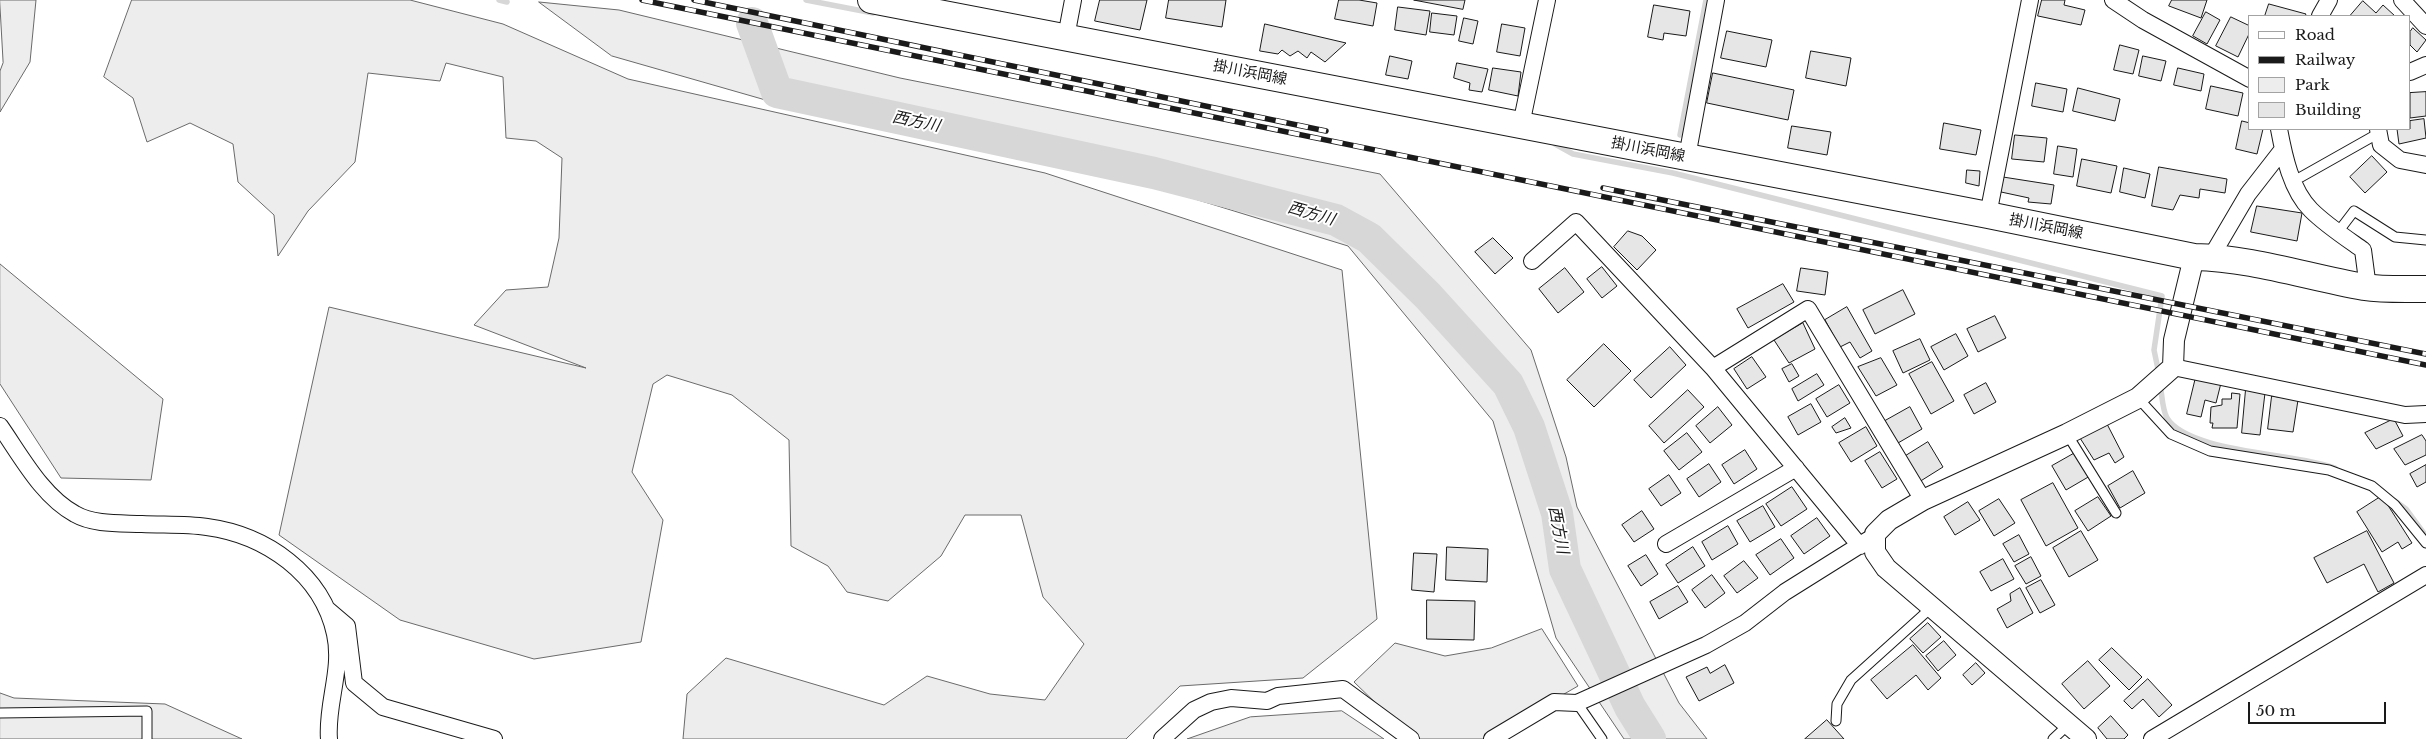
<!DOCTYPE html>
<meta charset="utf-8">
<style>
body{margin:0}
#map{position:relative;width:2426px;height:739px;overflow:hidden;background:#fff;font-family:"Libre Baskerville",serif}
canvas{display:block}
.legend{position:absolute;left:2248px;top:15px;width:162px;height:115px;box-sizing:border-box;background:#fff;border:1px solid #a3a3a3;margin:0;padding:6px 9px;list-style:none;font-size:15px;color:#1a1a1a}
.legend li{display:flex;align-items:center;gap:10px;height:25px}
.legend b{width:25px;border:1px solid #a3a3a3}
.scale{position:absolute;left:2248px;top:702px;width:138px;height:22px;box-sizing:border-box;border:2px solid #1a1a1a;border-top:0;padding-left:6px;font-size:15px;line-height:18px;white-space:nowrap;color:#1a1a1a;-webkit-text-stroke:4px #fff;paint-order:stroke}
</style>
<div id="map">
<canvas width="2426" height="739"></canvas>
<ul class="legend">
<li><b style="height:6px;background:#fff"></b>Road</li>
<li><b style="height:6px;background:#1a1a1a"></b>Railway</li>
<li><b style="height:14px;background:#ededed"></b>Park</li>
<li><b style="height:14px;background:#e6e6e6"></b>Building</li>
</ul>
<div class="scale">50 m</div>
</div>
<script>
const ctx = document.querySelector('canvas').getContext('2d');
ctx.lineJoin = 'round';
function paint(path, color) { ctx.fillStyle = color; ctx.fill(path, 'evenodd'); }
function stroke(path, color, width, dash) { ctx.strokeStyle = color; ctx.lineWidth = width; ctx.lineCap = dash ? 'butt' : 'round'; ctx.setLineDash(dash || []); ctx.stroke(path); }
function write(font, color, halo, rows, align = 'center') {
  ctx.font = font + ' "Libre Baskerville","Noto Sans JP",serif'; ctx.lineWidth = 4; ctx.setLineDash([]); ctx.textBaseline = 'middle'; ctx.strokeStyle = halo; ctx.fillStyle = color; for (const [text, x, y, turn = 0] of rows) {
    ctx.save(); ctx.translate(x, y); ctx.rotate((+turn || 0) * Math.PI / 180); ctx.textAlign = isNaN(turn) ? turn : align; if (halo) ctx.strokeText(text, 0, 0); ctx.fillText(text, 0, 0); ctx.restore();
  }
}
const green = new Path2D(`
 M0,0H36L30,62L0,112V71L3,63Z
 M132,0H410L503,24L628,79L1045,173L1342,270L1377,619L1303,678L1180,686L1126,739H683L687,694L726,658L884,705L927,676L990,694L1045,700L1084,644L1043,597L1021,515H965L941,556L888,601L847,592L828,566L791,546L789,440L732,395L667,375L653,384L632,472L663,520L641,642L534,659L400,620L279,535L329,307L586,368L474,325L506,290L548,287L559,238L562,158L536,141L506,138L503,77L446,63L440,81L368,73L355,162L308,211L278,256L274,215L238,182L233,144L190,123L147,142L133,98L104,77Z
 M539,2L619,10L900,78L1380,174L1531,350L1566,457L1577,507L1679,703L1707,739H1624L1556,638L1493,421L1348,246L1006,141L776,103L612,56Z
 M0,264L163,399L151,480L61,478L0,384Z
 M1542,629L1578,686L1486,739H1413L1354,682L1395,643L1445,656L1491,648Z
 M0,693L14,698L165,704L242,739H0Z
 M1342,711L1384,739H1187L1250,717Z`);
paint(green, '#ededed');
stroke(green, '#6a6a6a', 1);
stroke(new Path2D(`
 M499,0L507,2
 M806,0L873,13
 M1680,135L1706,0
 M1555,144L1573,154L1673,173L2162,296L2154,350L2159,374
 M2160,384C2162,393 2162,409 2167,418C2188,453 2297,453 2335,468
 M2395,501L2406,509L2426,536`), '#d7d7d7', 5.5);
stroke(new Path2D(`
 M752,23L777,92L1154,173L1336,220L1369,238L1428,296L1508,384L1529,427L1557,513L1565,569L1630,707L1650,739`), '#d7d7d7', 32);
const building = new Path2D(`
 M1100,0H1147L1140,30L1095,21Z
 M1169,0H1226L1222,27L1166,18Z
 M1339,0H1359L1377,3L1373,26L1335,19Z
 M1414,0H1465L1463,9Z
 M2042,0H2065L2064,5L2085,10L2081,25L2038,16Z
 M2172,0H2207L2201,18L2169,6Z
 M2363,1L2376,13L2383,5L2395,16H2350Z
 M2269,4L2306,14L2305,16H2265Z
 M1654,5L1690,11L1686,36L1664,33L1663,40L1648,37Z
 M1398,7L1430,11L1426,35L1395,30Z
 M2206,12L2220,20L2207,44L2193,36Z
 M1432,13L1457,16L1454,35L1430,32Z
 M2231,17L2250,26V32L2238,57L2216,46Z
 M1464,18L1478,21L1473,44L1459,41Z
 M1265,24L1346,43L1325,62L1311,52L1307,58L1298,51L1290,56L1282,50L1278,54L1260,51Z
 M1502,24L1525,28L1520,56L1497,52Z
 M2413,28L2426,40L2417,52L2410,45V32Z
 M1727,31L1772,40L1766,67L1721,58Z
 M2120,45L2139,50L2133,74L2114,70Z
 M1811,51L1851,58L1846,86L1806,78Z
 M1390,56L1412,61L1408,79L1386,75Z
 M2143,56L2166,61L2161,81L2139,76Z
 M1457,63L1488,69L1482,92L1469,90L1470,83L1454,78Z
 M1493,68L1521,72L1518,96L1489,90Z
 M2178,68L2204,74L2201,91L2174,85Z
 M1713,73L1794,90L1788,120L1707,103Z
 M2036,83L2067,89L2063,112L2032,106Z
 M2211,86L2243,93L2238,116L2206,109Z
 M2078,88L2120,99L2115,121L2073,111Z
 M2426,92V116L2410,118V93Z
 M2424,119L2426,138L2399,144L2397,129H2410V121Z
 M2242,121L2250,123V129H2263L2257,154L2236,149Z
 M1944,123L1981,130L1976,155L1940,149Z
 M1792,126L1831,132L1827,155L1788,148Z
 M2015,135L2047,138L2044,162L2012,159Z
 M2058,146L2077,149L2073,177L2054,174Z
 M2372,156L2387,172L2365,193L2350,177Z
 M2082,159L2117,166L2111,193L2077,186Z
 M2159,167L2227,179L2225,193L2200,189L2199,198L2180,195L2173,210L2152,206Z
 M2124,168L2150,174L2145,198L2120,192Z
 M1967,170L1980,171L1979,186L1966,183Z
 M2003,177L2054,185L2051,204L2028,202L2029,198L2001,192Z
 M2257,206L2302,213L2297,241L2251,232Z
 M1628,231L1642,236L1656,250L1637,270L1614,247Z
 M1493,238L1513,258L1495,274L1475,252Z
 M1602,267L1617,286L1602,298L1587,279Z
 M1565,268L1584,292L1558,313L1539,289Z
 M1801,268L1828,272L1825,295L1797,291Z
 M1783,284L1794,302L1748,328L1737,309Z
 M1903,290L1915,314L1875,334L1863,310Z
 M1847,307L1872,351L1860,358L1850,342L1840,347L1825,320Z
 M1995,316L2006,338L1978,352L1967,329Z
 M1803,323L1815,349L1789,363L1774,340Z
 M1956,334L1968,356L1944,370L1931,347Z
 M1920,339L1930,360L1903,373L1893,351Z
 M1604,344L1631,371L1594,407L1567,380Z
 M1670,347L1686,365L1651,398L1634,380Z
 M1752,357L1766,377L1747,389L1734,369Z
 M1881,358L1897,385L1876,396L1858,367Z
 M1932,362L1954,401L1931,414L1909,374Z
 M1792,364L1799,376L1789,382L1782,369Z
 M1817,374L1824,385L1798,401L1792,389Z
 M2196,377L2221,383L2216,403L2205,400L2201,417L2187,414Z
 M1986,383L1996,402L1974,414L1964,395Z
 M1839,385L1850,403L1827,417L1816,399Z
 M2246,389L2265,393L2260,435L2242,433Z
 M1688,390L1704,407L1664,443L1649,426Z
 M2232,393L2240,394L2237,428H2212L2213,423H2210L2211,407L2222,405V399H2231Z
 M2272,396L2298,400L2293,432L2268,429Z
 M1811,404L1821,422L1798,435L1788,417Z
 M1718,407L1732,425L1710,443L1696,426Z
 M1910,407L1922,429L1898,443L1885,421Z
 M1845,418L1851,428L1836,433L1832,427Z
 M2394,419L2403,436L2376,449L2365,433Z
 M2107,424L2124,457L2115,463L2109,453L2094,460L2080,438Z
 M1866,427L1877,446L1851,462L1839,443Z
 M1687,433L1702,452L1679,470L1664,451Z
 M2422,435L2426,441V455L2405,465L2394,449Z
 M1928,442L1943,467L1919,482L1904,457Z
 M1745,450L1757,469L1734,484L1722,465Z
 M1880,452L1897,479L1882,488L1865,461Z
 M2075,453L2090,476L2066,490L2052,466Z
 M1709,464L1721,482L1699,497L1687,479Z
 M2426,465V482L2417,487L2410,474Z
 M2133,471L2145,493L2120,508L2108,486Z
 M1669,475L1681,493L1661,506L1649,489Z
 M2053,483L2078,528L2046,546L2021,500Z
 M1792,487L1807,509L1781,526L1766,504Z
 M2382,496L2412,543L2402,549L2398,542L2382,552L2357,512Z
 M2098,497L2111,516L2088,531L2075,511Z
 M1999,499L2015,523L1994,536L1979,511Z
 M1968,502L1980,520L1955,535L1944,517Z
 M1763,506L1775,527L1750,542L1737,521Z
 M1642,511L1654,529L1634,542L1622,525Z
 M1817,518L1830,536L1804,554L1791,536Z
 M1728,526L1738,544L1712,560L1702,542Z
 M2081,531L2098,560L2069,577L2053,548Z
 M2367,531L2394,583L2378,592L2364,564L2327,583L2314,558Z
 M2019,535L2029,554L2014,562L2003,544Z
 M1781,539L1794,558L1770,575L1756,555Z
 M1447,547L1488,549L1487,582L1446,580Z
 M1693,547L1705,566L1678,583L1666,565Z
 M1414,553L1437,554L1434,592L1412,590Z
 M1646,555L1658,574L1641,586L1628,566Z
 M2031,557L2041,576L2026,584L2015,566Z
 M2003,559L2014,579L1991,591L1980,572Z
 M1744,561L1758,578L1737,593L1724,576Z
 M1712,575L1725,593L1705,608L1692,590Z
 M2041,580L2055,605L2040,613L2026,588Z
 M1678,586L1688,602L1659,619L1650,602Z
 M2020,588L2033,613L2007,628L1997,609L2011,601L2010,594Z
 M1427,600L1475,601L1474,640L1427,639Z
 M1928,623L1941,637L1923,653L1910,639Z
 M1944,641L1956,655L1938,671L1926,656Z
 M1913,645L1941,678L1928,690L1916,675L1887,699L1871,680Z
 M2112,648L2142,677L2129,690L2099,660Z
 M2088,661L2110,686L2084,709L2062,684Z
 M1976,663L1985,673L1972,685L1963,675Z
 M1725,665L1734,683L1699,701L1686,677L1707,667L1710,673Z
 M2148,679L2172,705L2159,717L2143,699L2132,709L2124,701Z
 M2111,716L2128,735L2124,739H2107L2098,728Z
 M1827,720L1844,739H1805Z`);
paint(building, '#e6e6e6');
stroke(building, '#1a1a1a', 1);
const service = new Path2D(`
 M2293,180L2301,177L2379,133
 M2338,232L2354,211L2395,237L2426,240
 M2138,398L2171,434L2210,451L2329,470L2372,486L2395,505L2426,543
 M2067,434L2116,513
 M1577,703L1602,739
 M0,713L147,711V739
 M1836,721L1837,704L1851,680L1932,607
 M2053,739L2069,724`);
const minor = new Path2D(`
 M2113,0L2143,20L2250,79
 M2402,0L2426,26
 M2320,16L2329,0
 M1066,37L1073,0
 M2410,72L2426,65
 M1521,125L1547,0
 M2279,129C2284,156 2291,190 2311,210C2326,225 2346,238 2363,250L2368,288
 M2378,129L2381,145L2400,160L2426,165
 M1687,157L1716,0
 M1988,215L2030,0
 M2211,257L2248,194L2283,149
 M1532,261L1576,222L1713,368L1860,546
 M2173,367L2405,415L2426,414
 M1713,368L1808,309L1923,500
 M0,426C21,456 42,496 75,514C94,525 121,523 142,524C164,525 186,524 207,527C266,535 322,574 335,634C343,670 326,704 329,739
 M1666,544L1796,468
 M327,609L347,626L354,683L383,707L494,739
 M1162,739L1194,710L1211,702L1231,698L1267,701L1278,696L1343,689L1411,739
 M1492,739L1554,702L1577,703L1706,645L1745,623L1785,592L1868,540
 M2152,739L2426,575`);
const tertiary = new Path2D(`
 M2086,739L1886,568L1875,552V534L1889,520L1923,500L2067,434L2138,398L2173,367L2174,340L2194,257`);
const primary = new Path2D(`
 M871,0L1988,215L2194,257C2252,258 2307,277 2364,287C2384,290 2406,289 2426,289`);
stroke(service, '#1a1a1a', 11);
stroke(minor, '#1a1a1a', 18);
stroke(tertiary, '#1a1a1a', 22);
stroke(primary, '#1a1a1a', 28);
stroke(service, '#fff', 9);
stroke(minor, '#fff', 16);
stroke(tertiary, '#fff', 20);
stroke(primary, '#fff', 26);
const rail = new Path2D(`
 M642,0L2426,365
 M694,0L1326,131
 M1603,188L2426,354`);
stroke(rail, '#1a1a1a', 5.5);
stroke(rail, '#fff', 4, [11]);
write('15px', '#1a1a1a', '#fff', [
 ["掛川浜岡線",1250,73,11],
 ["掛川浜岡線",1648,150,11],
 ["掛川浜岡線",2046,227,11]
]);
write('italic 16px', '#1a1a1a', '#fff', [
 ["西方川",916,122,12],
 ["西方川",1311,214,16],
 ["西方川",1558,530,79]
]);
</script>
